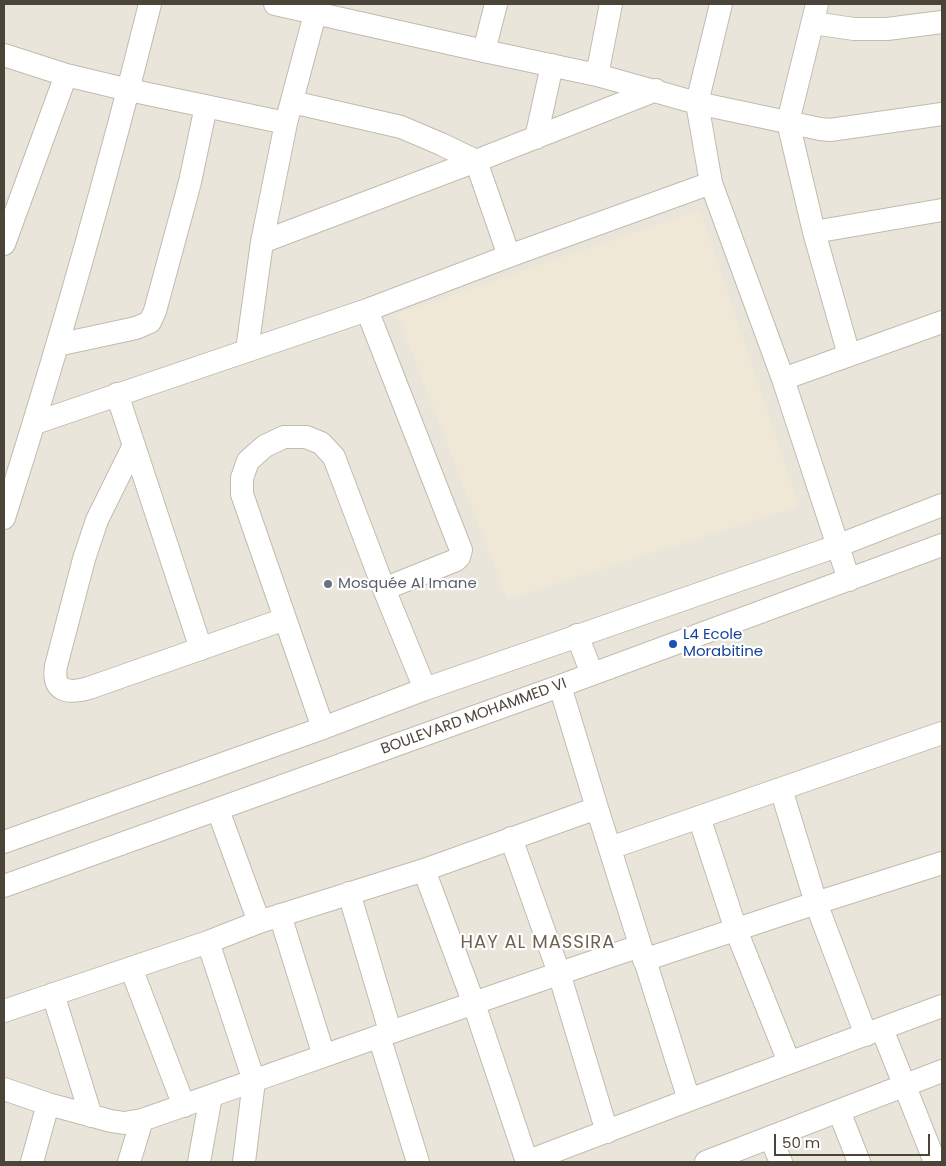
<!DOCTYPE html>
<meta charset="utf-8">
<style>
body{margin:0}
#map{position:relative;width:946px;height:1166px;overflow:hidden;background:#f6f3ec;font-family:Poppins,sans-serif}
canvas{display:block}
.frame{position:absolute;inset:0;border:5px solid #4b4439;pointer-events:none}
.scale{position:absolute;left:774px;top:1134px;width:156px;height:22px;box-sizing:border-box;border:2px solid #4b4439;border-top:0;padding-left:6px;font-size:15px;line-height:18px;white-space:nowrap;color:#4b4439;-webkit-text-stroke:4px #fff;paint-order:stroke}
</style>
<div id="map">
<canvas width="946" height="1166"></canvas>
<div class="frame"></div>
<div class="scale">50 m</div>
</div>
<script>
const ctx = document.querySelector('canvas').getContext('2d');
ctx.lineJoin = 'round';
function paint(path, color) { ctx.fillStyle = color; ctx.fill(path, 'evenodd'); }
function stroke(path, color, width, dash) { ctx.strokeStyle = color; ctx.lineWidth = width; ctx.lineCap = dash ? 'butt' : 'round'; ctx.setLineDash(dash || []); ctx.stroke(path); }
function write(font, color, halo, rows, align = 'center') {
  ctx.font = font + ' Poppins,sans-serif'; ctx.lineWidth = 4.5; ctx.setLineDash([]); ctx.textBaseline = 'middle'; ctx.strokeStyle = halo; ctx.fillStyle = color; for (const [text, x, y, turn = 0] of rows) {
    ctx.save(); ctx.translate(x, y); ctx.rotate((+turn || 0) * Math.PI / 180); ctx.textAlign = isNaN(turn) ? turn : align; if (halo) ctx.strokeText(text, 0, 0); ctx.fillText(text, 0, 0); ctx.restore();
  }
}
paint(new Path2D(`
 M4,4H942V1162H4Z`), '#eae5da');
paint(new Path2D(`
 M700,210L799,506L507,599L397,314Z`), '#efe8d6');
const minor = new Path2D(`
 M275,4L484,51L597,75L697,103L820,129L830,130L942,114
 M721,4L697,103L711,183L783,379L849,580
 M817,4L788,122L814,232L849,355
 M813,23L854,29H887L942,22
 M484,51L496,4
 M4,55L66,75L129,90L286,123
 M597,75L611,4
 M292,102L401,127L441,144L476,161L509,256
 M536,138L552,65
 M814,232L942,210
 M262,242L476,161L656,90
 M4,244L66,75
 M367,310L461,550L459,557L456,560L384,589
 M57,345L136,328L150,322L155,311L190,182L206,106
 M247,350L262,242L286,123L315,14
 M783,379L942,322
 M117,394L201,649
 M35,423L367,310L509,256L711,183
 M134,445L97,520L84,559L56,666C52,692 68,694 89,688L285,619
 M4,518C58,349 107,176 150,4
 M577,635L592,674
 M560,686L597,808
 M323,728L242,494V478L248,461L265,446L284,437H306L321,443L334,457L384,589L425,689
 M781,789L816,903L866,1035
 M218,810L259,922
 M699,817L736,930L789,1062
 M511,838L559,973L607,1132
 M4,842L323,728L425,689L837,546L942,505
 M610,848L942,733
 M424,870L474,1004L527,1162
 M4,886L560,686L942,545
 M349,893L390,1031
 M280,915L324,1056
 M208,942L254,1081L244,1162
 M644,960L816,903L942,863
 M131,968L184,1106
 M53,994L91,1116
 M4,1011L208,942L259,922L424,870L597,808L689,1100
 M882,1029L935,1162
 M379,1036L418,1162
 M4,1089L48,1104L111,1121L124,1123L142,1120C308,1062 473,1002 640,946
 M839,1111L859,1162
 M770,1137L781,1162
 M32,1162L48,1104
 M129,1162L142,1120
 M199,1162L211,1096
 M526,1162L689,1100L942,1006
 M706,1162L942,1071`);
stroke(minor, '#c2bbae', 24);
stroke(minor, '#fff', 22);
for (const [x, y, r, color] of [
 [328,584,5,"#6b7280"],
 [673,644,5,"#1a4fb4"]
]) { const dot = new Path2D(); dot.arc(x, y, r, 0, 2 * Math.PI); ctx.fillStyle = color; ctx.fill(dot); stroke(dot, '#fff', 2); }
write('15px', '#5b616d', '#fff', [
 ["Mosquée Al Imane",338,584]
], 'left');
write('15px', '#164399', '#fff', [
 ["L4 Ecole",683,635],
 ["Morabitine",683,652]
], 'left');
write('15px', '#4b4439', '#fff', [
 ["BOULEVARD MOHAMMED VI",474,717,-20]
]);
ctx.letterSpacing = '1px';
write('18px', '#6e6250', '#fff', [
 ["HAY AL MASSIRA",538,943]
]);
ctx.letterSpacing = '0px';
</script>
